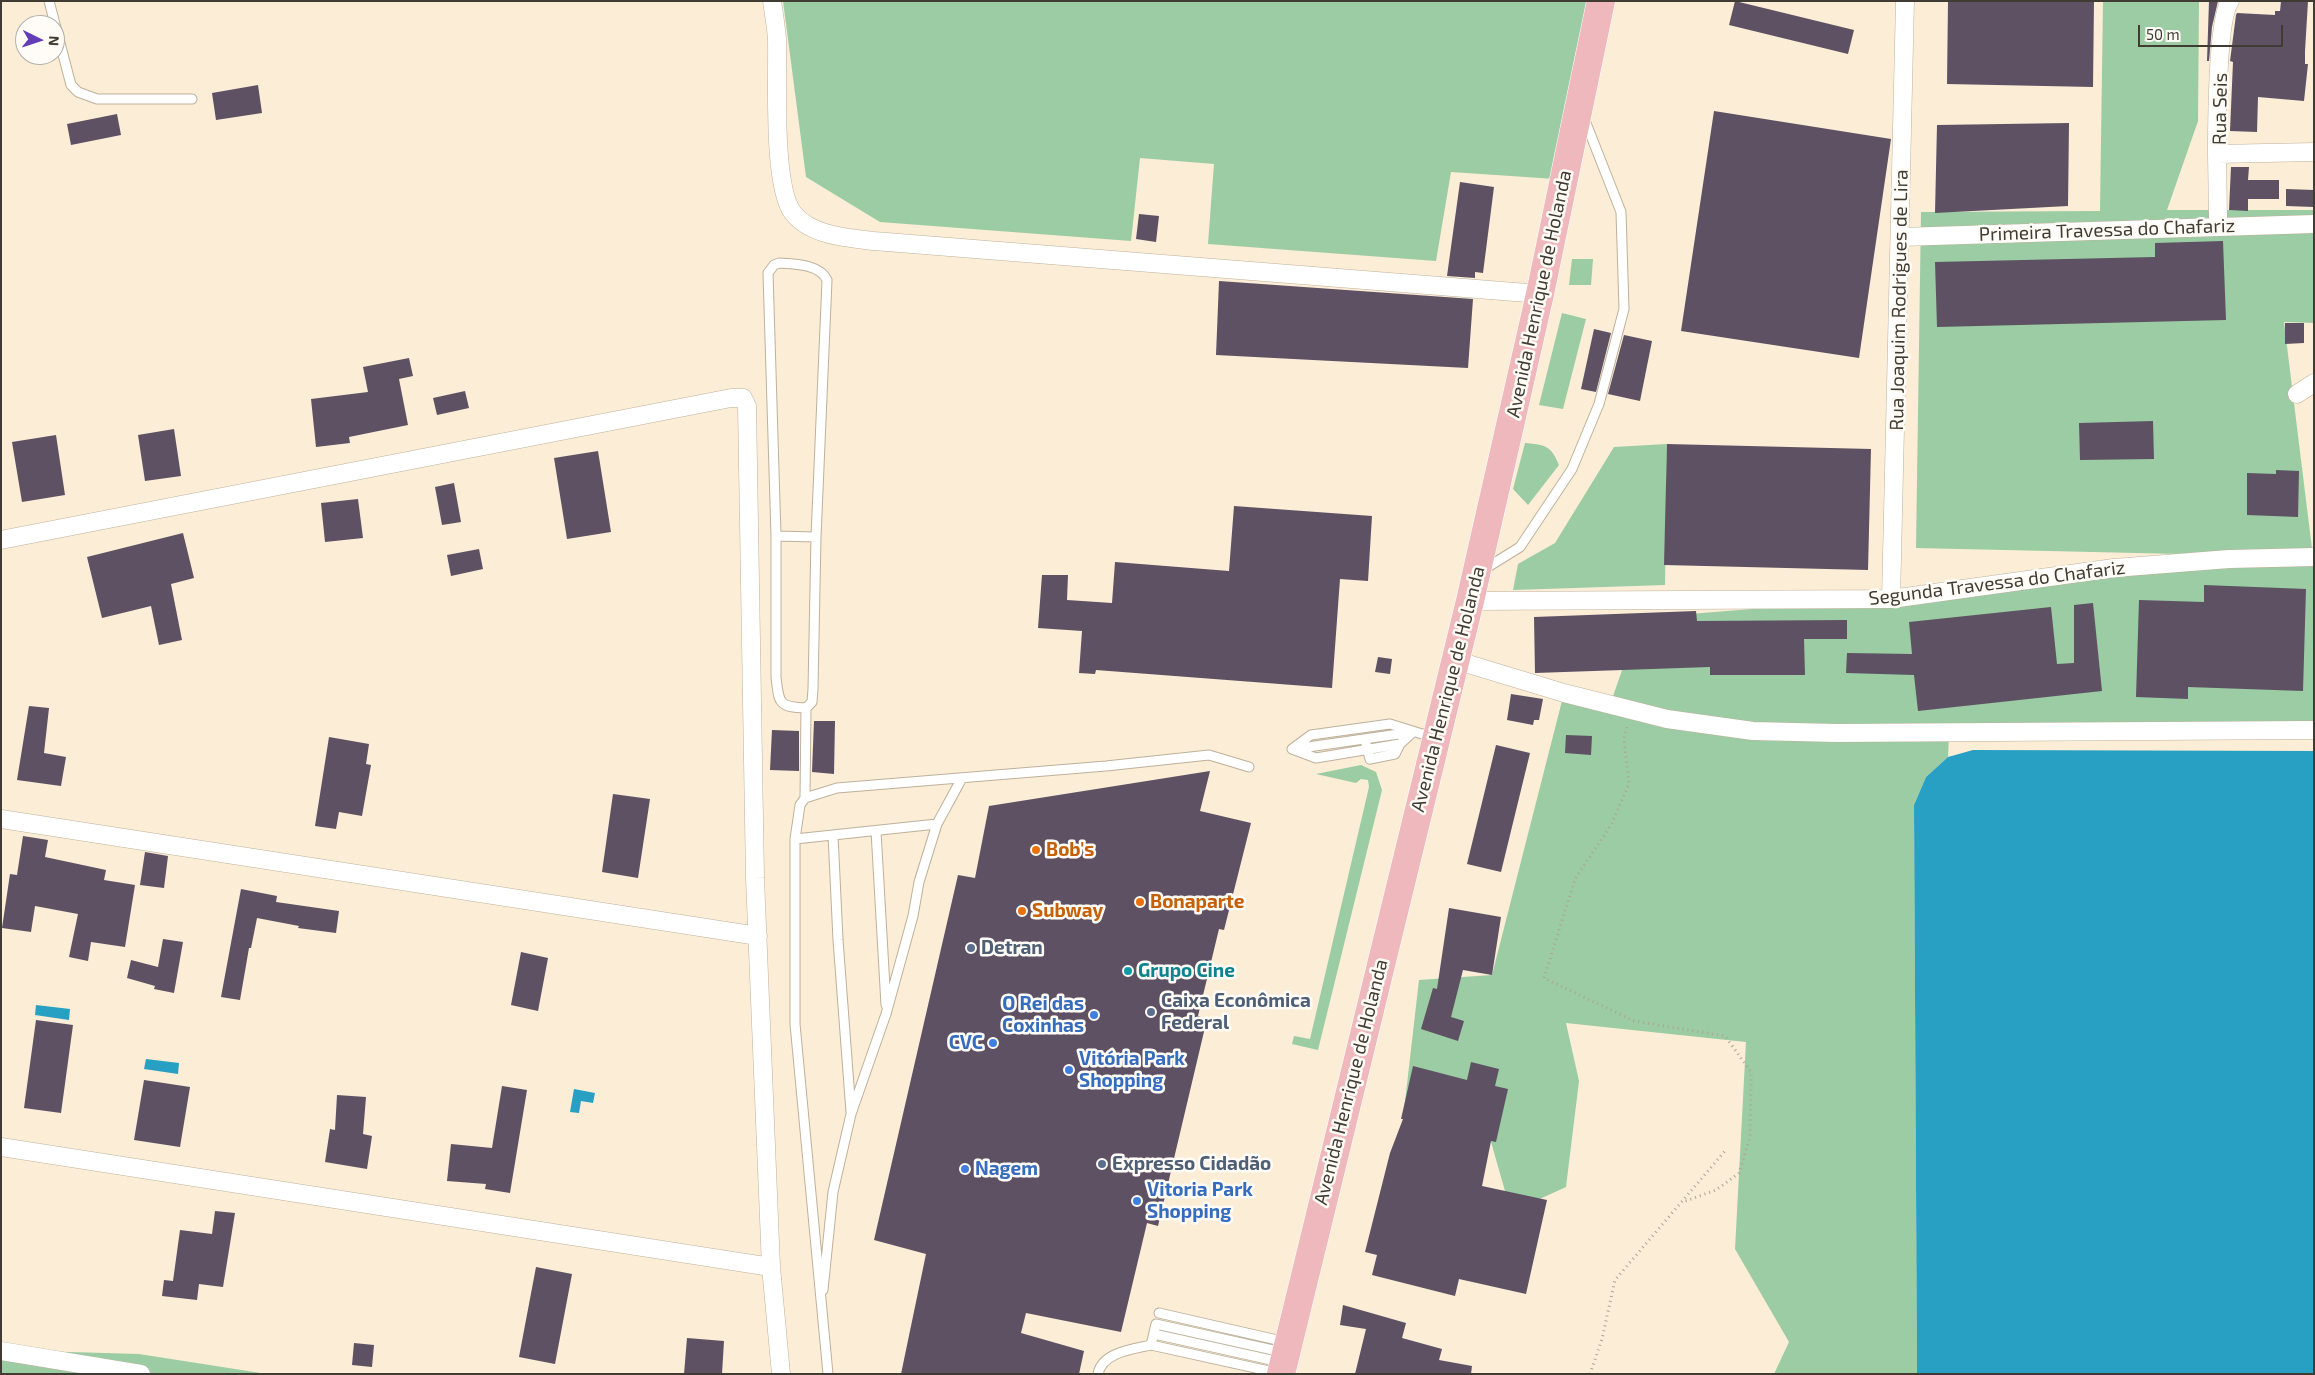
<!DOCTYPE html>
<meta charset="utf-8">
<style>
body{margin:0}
#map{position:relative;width:2315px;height:1375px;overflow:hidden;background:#fbedd6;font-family:"Exo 2",sans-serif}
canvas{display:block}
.frame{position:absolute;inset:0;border:2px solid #413c33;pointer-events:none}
.north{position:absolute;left:15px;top:15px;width:50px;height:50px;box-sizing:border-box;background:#fffcf7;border:1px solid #b3afa9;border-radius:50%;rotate:94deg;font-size:14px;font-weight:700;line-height:20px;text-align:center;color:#413c33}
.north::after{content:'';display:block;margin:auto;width:18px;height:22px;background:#623db6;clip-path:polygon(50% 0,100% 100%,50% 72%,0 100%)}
.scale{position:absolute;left:2138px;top:25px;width:145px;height:22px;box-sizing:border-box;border:2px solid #413c33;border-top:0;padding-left:6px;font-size:15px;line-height:18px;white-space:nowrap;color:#413c33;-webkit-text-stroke:4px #fffcf7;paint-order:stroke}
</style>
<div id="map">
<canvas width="2315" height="1375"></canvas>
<div class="frame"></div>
<div class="north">N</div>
<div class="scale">50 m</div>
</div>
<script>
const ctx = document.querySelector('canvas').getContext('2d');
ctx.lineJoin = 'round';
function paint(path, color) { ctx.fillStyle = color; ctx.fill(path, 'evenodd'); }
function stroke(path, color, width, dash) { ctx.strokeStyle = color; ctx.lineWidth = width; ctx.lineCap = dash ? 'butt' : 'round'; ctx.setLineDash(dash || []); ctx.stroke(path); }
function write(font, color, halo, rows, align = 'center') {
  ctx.font = font + ' "Exo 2",sans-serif'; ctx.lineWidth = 5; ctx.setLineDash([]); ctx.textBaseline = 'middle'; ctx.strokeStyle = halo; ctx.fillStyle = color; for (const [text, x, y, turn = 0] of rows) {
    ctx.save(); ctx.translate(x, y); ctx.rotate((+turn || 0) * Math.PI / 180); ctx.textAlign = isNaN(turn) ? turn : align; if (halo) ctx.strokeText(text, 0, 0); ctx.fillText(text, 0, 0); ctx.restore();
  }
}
paint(new Path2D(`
 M783,1H1587L1555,179L1451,172L1436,261L1208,244L1214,164L1140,158L1131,241L880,222L806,177Z
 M2103,1H2199L2198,121L2167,210H2314V323L2284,322L2313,557L1916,548L1921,212L2100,211Z
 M1572,259H1593L1591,285H1569Z
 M1562,313L1586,319L1563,409L1539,405Z
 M1525,443C1545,445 1551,445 1559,465L1528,505L1513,489Z
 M1667,444L1665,585L1513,590L1518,564L1555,543L1614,447Z
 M2314,558V726L1949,733L1948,757L1926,777L1914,805L1917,1374H1774L1789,1342L1735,1249L1746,1042L1566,1023L1579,1081L1566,1187L1511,1212L1491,1142L1403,1119L1419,980L1492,975L1564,693L1610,705L1640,618L1926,595Z
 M1361,765L1376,772L1382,790L1318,1050L1292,1044L1294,1036L1310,1039L1369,787L1368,780L1361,779L1356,783L1316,774Z
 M1,1350L139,1354L267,1374H1Z`), '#9bcca3');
paint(new Path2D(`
 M1973,750L2314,751V1374H1917L1914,805L1926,777L1948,757Z
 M36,1005L70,1009L69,1020L35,1015Z
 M146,1059L179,1063L178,1074L144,1069Z
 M574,1089L595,1093L593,1103L581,1101L579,1113L570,1112Z`), '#27a0c3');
paint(new Path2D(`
 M1735,1L1854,30L1848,54L1729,25Z
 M1948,1H2094L2093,87L1947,84Z
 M2209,1H2218L2212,27L2209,61H2207Z
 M2281,1H2308L2305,51V64H2308L2304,101L2258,97L2257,132L2230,131L2233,62L2230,61L2236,15L2237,13L2275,15V11H2280Z
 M258,85L262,113L216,120L212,93Z
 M1714,111L1891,139L1859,358L1681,331Z
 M117,114L121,135L71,145L67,124Z
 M2069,123L2068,206L1935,213L1937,125Z
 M2231,167H2249L2248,180H2279V199H2248V211L2229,210Z
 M1460,182L1494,187L1483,273L1475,272V278L1447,276Z
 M2286,189L2314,190V207L2286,206Z
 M1139,214L1159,216L1156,242L1136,239Z
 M2223,241L2226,320L1937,327L1935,262L2155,257V243Z
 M1219,281L1473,299L1468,368L1216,355Z
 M2285,323H2304V343L2285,344Z
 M1594,329L1611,333L1596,392L1581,389Z
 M1624,335L1652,341L1640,401L1608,394Z
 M409,358L413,376L399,379L408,425L349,437L350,443L316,447L311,399L368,392L363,367Z
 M465,391L469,408L437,415L433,398Z
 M2153,421L2154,459L2080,460L2079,423Z
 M174,429L181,476L145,481L138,435Z
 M56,435L65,495L22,502L12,442Z
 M1667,444L1871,449L1868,570L1664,565Z
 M598,451L611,532L567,539L554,458Z
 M2276,470L2299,471L2298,517L2247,515V473L2276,474Z
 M454,483L461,522L442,525L435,487Z
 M358,499L363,538L325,542L321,503Z
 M1234,506L1372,516L1368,581L1340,579L1332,688L1096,670L1095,674L1079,673L1082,631L1038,628L1042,575H1068L1067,600L1112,603L1115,562L1229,571Z
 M183,533L194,578L171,584L182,640L159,645L151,606L102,618L87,557Z
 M479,549L483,569L451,576L447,555Z
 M2204,585L2306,589L2303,691L2188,687V699L2136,697L2139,600L2204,602Z
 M2093,603L2102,691L1918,711L1914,675L1846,673L1847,653L1912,654L1909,622L2051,607L2057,664L2074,663V605Z
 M1696,611L1697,621L1847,620V639H1804L1805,675H1710V667L1535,673L1534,617Z
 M1378,657L1392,659L1390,674L1375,672Z
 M1511,694L1543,699L1539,720H1534L1533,725L1507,720Z
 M29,706L49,708L44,753L66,757L61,786L17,780Z
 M814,721H835L834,774L812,772Z
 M772,730L799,731V771L770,770Z
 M1566,735L1592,736L1591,755L1565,753Z
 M329,737L369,744L366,764L371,765L362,816L339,812L336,829L315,826Z
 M1496,745L1530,753L1501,872L1467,864Z
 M1210,771L1200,811L1251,823L1224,930L1219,929L1198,1016L1207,1019L1158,1226L1147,1223L1121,1332L1026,1313L1021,1333L1084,1351L1079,1374H901L926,1254L874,1240L958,875L975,878L989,806Z
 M613,794L650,799L638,878L602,872Z
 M23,836L48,840L45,857L106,870L104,880L135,885L125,947L91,942L88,961L69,957L78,914L35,906L31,932L2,928L10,874L17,875Z
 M145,852L168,856L164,888L140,885Z
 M241,889L277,896L276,902L339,911L336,933L298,928L299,926L257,918L251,948H249L240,1000L221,997Z
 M1449,908L1501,917L1492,975L1463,970L1451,1017L1464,1021L1458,1041L1421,1029L1433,988L1437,989Z
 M163,939L183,942L174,993L154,989L155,986L127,978L131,960L158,967Z
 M521,952L548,958L538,1011L511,1005Z
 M36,1020L73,1025L61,1113L24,1108Z
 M1471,1062L1499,1069L1495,1086L1508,1089L1496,1142L1491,1141L1482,1186L1547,1200L1526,1294L1459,1279L1455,1296L1372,1275L1377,1255L1365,1252L1390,1153L1403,1119H1401L1413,1066L1467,1080Z
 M144,1080L190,1087L180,1147L134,1140Z
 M502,1086L527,1090L510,1193L485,1189L486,1184L447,1181L451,1144L492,1148Z
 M337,1095L366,1097L363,1134L372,1136L367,1169L325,1162L330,1129L335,1130Z
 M215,1211L235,1213L223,1287L199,1284L197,1300L162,1296L164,1280L173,1281L180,1230L212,1234Z
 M536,1267L572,1274L555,1364L519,1357Z
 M1343,1305L1406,1323L1402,1338L1442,1349L1439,1360L1472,1366L1471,1374H1355L1366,1329L1340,1325Z
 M687,1338L724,1341L722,1374H684Z
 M354,1343L374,1345L372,1367L352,1365Z`), '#5e5163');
const service = new Path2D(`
 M49,1L71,85L78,92L97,99H192
 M779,263C794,264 820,264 827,280L816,537L813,689L812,702L806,708C778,707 779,703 776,677V536L768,273L774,265Z
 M776,536L816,537
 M1483,570L1520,547L1572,469L1599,404L1624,309L1621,212L1584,118
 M1366,744L1370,759L1395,754L1400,744
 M1292,749L1311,735L1390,724L1422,734L1435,733
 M1292,749L1316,758L1400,744L1413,732
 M1294,749L1413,732
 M805,798L806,708
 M876,831L886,1005
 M833,835L838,940L851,1112
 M795,839L937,824L962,778
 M823,1290L833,1192L851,1114L886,1014L913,916L919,882L937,824
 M1159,1313L1286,1342
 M1154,1334L1280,1362
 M1151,1345L1278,1373
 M828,1374L795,1024V839L800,805L805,798L837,788L1106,766L1209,755L1249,767
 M1098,1374C1102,1352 1134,1349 1151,1345L1156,1324L1282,1352`);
const minor = new Path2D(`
 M772,1C774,14 776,27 777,39C778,76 772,186 793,213C811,236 848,238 874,241L1540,294
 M2230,1C2217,20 2217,127 2217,154L2314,152
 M2217,154L2218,217
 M1901,237L2314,224
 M2297,394L2314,383
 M1,540L731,398H743L747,406L755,878L771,1267L781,1374
 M1891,599L1905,1
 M1470,601L1891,599L2114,568L2229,559L2314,557
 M1455,660L1564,693L1667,719L1753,731L1837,733L2314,730
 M1,819L758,936
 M1,1147L771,1267
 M1,1351L141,1374`);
const primary = new Path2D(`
 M1281,1374L1470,601L1540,294L1601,1`);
stroke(service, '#beb19b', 11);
stroke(minor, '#beb19b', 19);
stroke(primary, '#fff', 29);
stroke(new Path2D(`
 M1627,727L1624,739L1629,784L1611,825L1575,879L1544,978L1634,1021L1725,1036L1751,1072L1750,1137L1739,1173L1716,1190L1683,1202
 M1590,1374L1602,1339L1615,1280L1725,1151`), '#aea493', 3, [1, 4]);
stroke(service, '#fff', 9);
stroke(minor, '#fff', 18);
stroke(primary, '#efb8bd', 28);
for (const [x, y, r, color] of [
 [1036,850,5,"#e8710a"],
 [1140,902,5,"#e8710a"],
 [1022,911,5,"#e8710a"],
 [971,948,5,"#5c6f8a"],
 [1128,971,5,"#0f9aa8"],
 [1151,1012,5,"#5c6f8a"],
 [1094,1015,5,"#3f7fe0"],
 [993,1043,5,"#3f7fe0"],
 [1069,1070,5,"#3f7fe0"],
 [1102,1164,5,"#5c6f8a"],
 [965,1169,5,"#3f7fe0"],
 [1137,1201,5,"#3f7fe0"]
]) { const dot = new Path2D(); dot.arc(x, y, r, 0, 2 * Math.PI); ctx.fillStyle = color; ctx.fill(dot); stroke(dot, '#fffcf7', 2); }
write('19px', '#413c33', '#fffcf7', [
 ["Rua Seis",2220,109,-89],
 ["Primeira Travessa do Chafariz",2107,230,-2],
 ["Avenida Henrique de Holanda",1539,294,-78],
 ["Rua Joaquim Rodrigues de Lira",1899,300,-89],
 ["Segunda Travessa do Chafariz",1997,583,-7],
 ["Avenida Henrique de Holanda",1448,689,-76],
 ["Avenida Henrique de Holanda",1351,1082,-76]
]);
write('bold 19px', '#c56008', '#fffcf7', [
 ["Bob's",1046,850],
 ["Bonaparte",1150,902],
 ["Subway",1032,911]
], 'left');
write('bold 19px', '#4e5e75', '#fffcf7', [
 ["Detran",981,948],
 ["Caixa Econômica",1161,1001],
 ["Federal",1161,1023],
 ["Expresso Cidadão",1112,1164]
], 'left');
write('bold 19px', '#0d838f', '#fffcf7', [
 ["Grupo Cine",1138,971]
], 'left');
write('bold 19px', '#366cbe', '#fffcf7', [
 ["O Rei das",1084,1004,"right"],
 ["Coxinhas",1084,1026,"right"],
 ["CVC",983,1043,"right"],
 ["Vitória Park",1079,1059],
 ["Shopping",1079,1081],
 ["Nagem",975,1169],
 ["Vitoria Park",1147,1190],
 ["Shopping",1147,1212]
], 'left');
</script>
